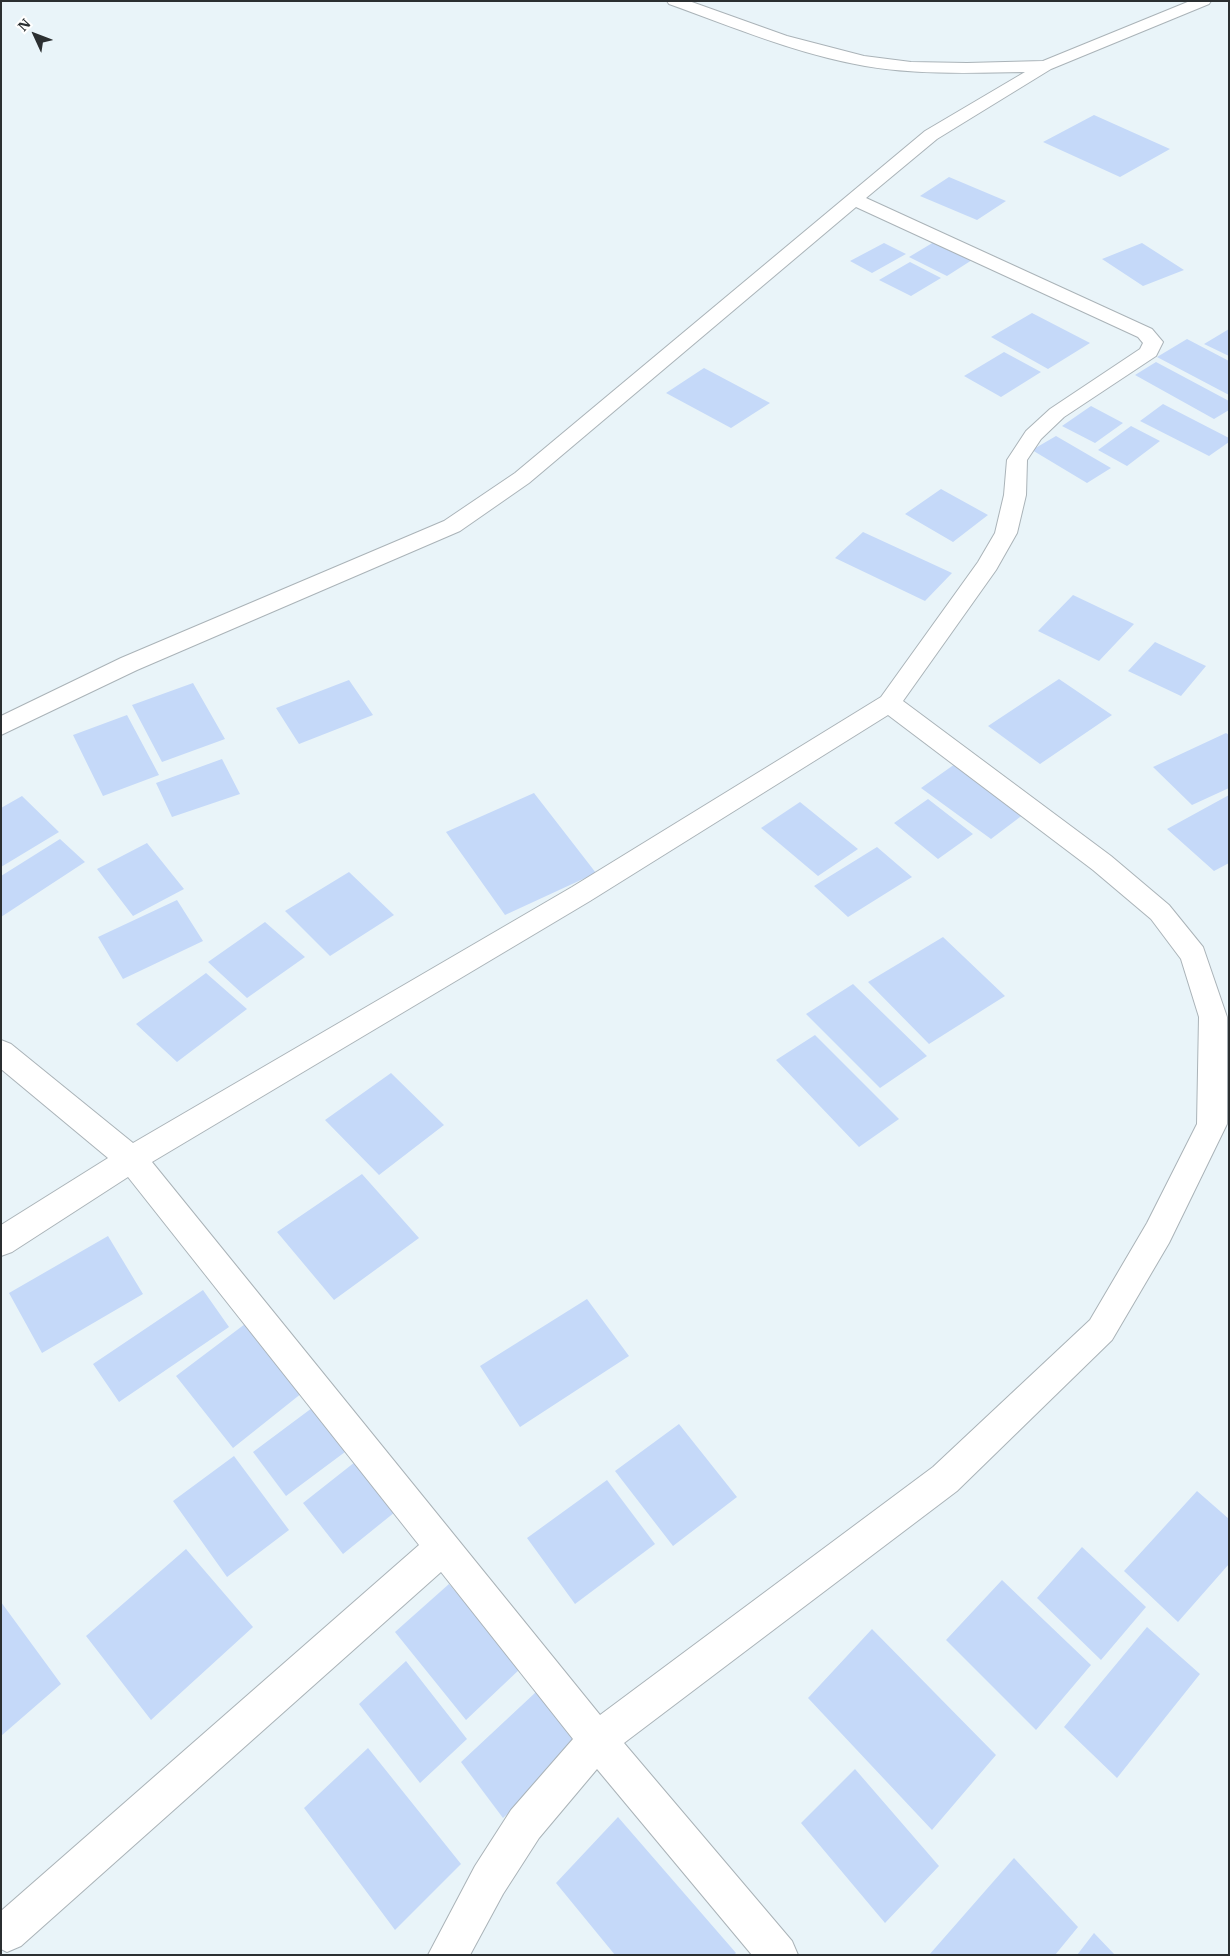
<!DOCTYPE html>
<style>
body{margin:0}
#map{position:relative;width:1230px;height:1956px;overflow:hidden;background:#e9f4f9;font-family:"IBM Plex Serif",serif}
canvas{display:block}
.frame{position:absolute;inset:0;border:2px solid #2b2f31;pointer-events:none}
.north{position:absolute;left:10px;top:10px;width:50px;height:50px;-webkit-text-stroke:4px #fff;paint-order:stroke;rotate:313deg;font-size:14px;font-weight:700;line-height:20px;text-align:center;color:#2b2f31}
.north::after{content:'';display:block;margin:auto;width:18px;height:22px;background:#2b2f31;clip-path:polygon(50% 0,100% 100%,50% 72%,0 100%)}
</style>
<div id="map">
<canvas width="1230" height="1956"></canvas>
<div class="frame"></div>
<div class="north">N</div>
</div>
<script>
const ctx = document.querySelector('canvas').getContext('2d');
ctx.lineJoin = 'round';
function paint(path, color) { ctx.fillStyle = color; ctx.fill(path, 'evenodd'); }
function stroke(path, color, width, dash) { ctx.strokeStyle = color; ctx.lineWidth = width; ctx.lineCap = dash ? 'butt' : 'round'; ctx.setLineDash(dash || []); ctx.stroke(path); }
paint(new Path2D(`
 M1094,115L1170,149L1120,177L1043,142Z
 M949,177L1006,201L977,220L920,196Z
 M934,242L972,260L947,276L909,257Z
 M884,243L906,254L872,273L850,261Z
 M1142,243L1184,270L1143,286L1102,259Z
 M910,262L941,278L911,296L879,280Z
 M1032,313L1090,343L1048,369L991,337Z
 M1229,329V356L1204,344Z
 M1187,339L1229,361V395L1157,357Z
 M1004,352L1041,372L1001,397L964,376Z
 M1156,362L1229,401V410L1214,419L1135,375Z
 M704,368L770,403L731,428L666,393Z
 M1163,404L1229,438V442L1209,456L1140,421Z
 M1091,406L1123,423L1095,443L1062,426Z
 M1131,426L1160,441L1127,466L1098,450Z
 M1056,436L1111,468L1087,483L1032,450Z
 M941,489L988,515L953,542L905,514Z
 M863,532L952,573L925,601L835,558Z
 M1073,595L1134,624L1099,661L1038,631Z
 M1155,642L1206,666L1181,696L1128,671Z
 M1059,679L1112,715L1040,764L988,726Z
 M349,680L373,715L299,744L276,708Z
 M193,683L225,739L162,762L132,705Z
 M127,715L159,775L103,796L73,735Z
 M1226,733L1229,735V788L1192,805L1153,767Z
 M222,759L240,794L172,817L156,783Z
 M955,764L1024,814L991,839L921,788Z
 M534,793L596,873L505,915L446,832Z
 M1229,795V863L1214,871L1167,829Z
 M22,796L59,832L1,867V808Z
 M928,799L973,834L938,859L894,823Z
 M800,802L858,849L818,876L761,828Z
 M60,839L85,862L1,917V876Z
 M147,843L184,889L133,916L97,869Z
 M877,847L912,877L848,917L814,886Z
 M349,872L394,915L330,956L285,911Z
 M177,900L203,941L123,979L98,937Z
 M265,922L305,957L247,998L208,962Z
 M943,937L1005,996L929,1044L868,982Z
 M206,973L247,1009L177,1062L136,1024Z
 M853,984L927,1056L880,1088L806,1014Z
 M815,1035L899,1119L859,1147L776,1060Z
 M391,1073L444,1125L379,1175L325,1120Z
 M362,1174L419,1238L334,1300L277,1232Z
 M108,1236L143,1294L42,1353L9,1293Z
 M203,1290L229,1327L119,1402L93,1364Z
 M587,1299L629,1356L520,1427L480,1366Z
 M249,1321L307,1389L233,1448L176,1376Z
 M316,1405L349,1449L286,1496L253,1452Z
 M679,1424L737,1497L673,1546L615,1471Z
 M234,1456L289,1530L227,1577L173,1501Z
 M355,1462L395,1512L343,1554L303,1503Z
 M607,1480L655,1544L575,1604L527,1538Z
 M1197,1491L1229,1519V1564L1178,1622L1124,1571Z
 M1082,1547L1146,1607L1101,1660L1037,1598Z
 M186,1549L253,1627L151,1720L86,1636Z
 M1002,1580L1091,1665L1036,1730L946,1640Z
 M449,1584L521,1668L466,1720L395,1632Z
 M1,1602L61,1684L1,1736Z
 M1147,1627L1200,1674L1117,1778L1064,1727Z
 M872,1629L996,1755L932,1830L808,1698Z
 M406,1661L467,1739L420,1783L359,1704Z
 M536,1692L580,1747L503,1818L461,1762Z
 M368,1748L461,1864L395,1930L304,1808Z
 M855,1769L939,1866L885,1923L801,1823Z
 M618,1817L736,1953L734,1955H615L556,1883Z
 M1014,1858L1078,1927L1055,1955H929Z
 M1094,1933L1115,1955H1077Z`), '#c5d9f9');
const street = new Path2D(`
 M667,1H689L787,36L864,56L911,62L967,63L1043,61L1190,1H1211L1209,4L1051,69L937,139L866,198L1152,329L1163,342L1156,356L1064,417L1041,439L1027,460L1026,495L1017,533L996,570L903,701L1111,856L1169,905L1203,947L1227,1017V1124L1169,1243L1112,1340L957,1491L624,1743L792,1941L798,1955H752L597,1769L539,1838L503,1894L470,1955H428L475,1866L511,1810L573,1739L441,1572L21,1946L7,1952L1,1949V1911L419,1545L128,1177L12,1252L1,1256V1225L108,1158L1,1069V1040L11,1044L133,1143L572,887L881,697L978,562L995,533L1004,495L1007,460L1026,431L1050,409L1140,349L1143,343L1138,337L856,207L529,483L460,531L137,670L1,735V716L121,658L444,521L515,473L925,131L1025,72C971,73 918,75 865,66C797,54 733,27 669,4ZM888,715L1093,870L1151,919L1181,959L1199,1017L1197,1124L1147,1223L1090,1320L933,1467L600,1715L152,1162L590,901Z`);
stroke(street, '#aab3b8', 2);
paint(street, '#fff');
</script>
